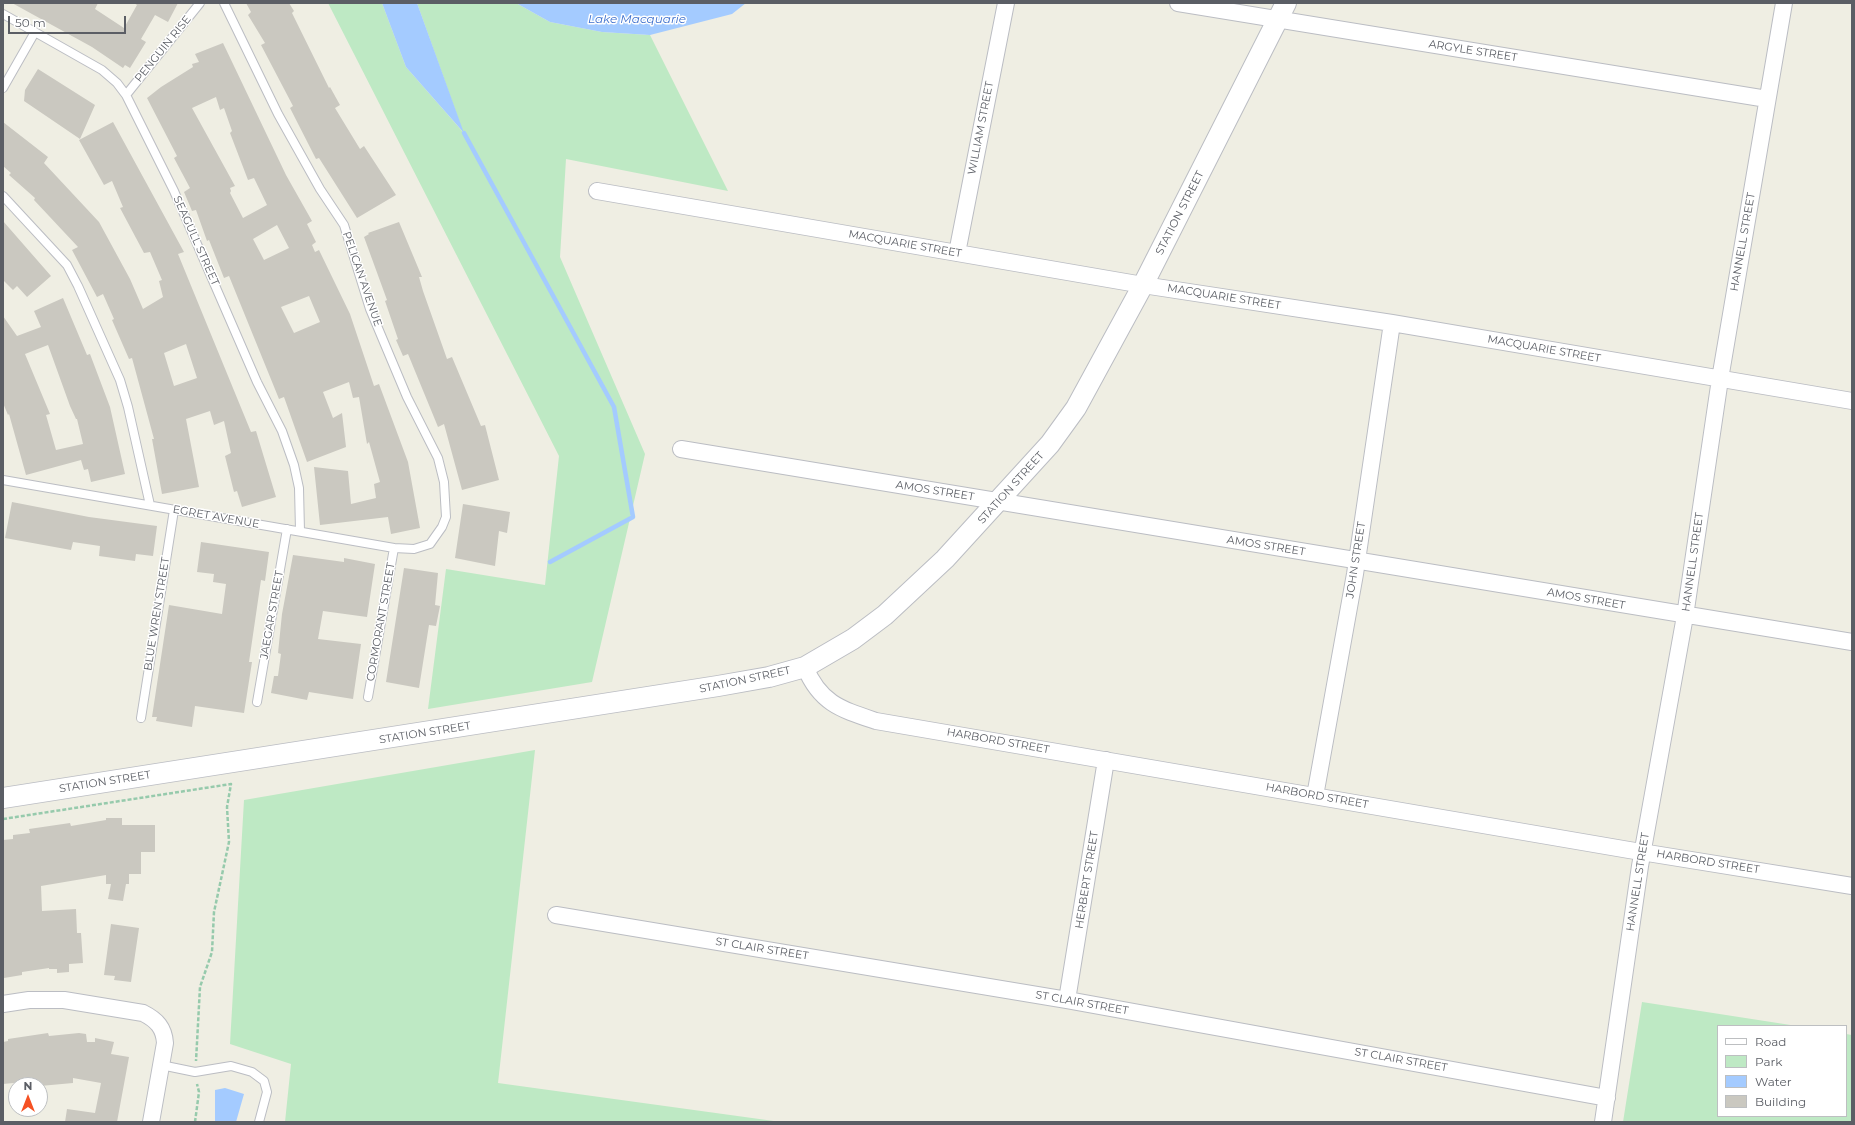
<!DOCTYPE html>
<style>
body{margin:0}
#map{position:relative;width:1855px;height:1125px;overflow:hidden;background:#efeee3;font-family:Montserrat,sans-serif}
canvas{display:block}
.frame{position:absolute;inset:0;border:4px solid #5b5e65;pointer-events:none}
.legend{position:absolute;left:1717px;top:1025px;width:130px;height:92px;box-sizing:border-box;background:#fff;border:1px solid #bdbfc1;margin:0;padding:5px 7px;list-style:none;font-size:12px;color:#5b5e65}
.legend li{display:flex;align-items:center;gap:8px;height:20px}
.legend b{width:20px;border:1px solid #bdbfc1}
.north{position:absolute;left:8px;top:1077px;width:40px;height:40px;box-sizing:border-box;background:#fff;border:1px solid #bdbfc1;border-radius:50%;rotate:0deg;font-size:11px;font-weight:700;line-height:16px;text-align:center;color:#5b5e65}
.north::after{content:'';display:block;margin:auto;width:14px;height:18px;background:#f55123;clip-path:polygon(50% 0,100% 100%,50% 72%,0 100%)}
.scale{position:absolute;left:8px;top:16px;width:118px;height:18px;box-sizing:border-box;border:2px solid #5b5e65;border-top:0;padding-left:5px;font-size:12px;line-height:14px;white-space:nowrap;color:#5b5e65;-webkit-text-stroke:3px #fff;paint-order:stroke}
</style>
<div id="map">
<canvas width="1855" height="1125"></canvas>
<div class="frame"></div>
<ul class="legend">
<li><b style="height:5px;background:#fff"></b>Road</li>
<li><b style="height:11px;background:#bee9c4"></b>Park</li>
<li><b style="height:11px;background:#a4cbff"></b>Water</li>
<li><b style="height:11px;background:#cac8c0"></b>Building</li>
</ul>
<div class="north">N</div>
<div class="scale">50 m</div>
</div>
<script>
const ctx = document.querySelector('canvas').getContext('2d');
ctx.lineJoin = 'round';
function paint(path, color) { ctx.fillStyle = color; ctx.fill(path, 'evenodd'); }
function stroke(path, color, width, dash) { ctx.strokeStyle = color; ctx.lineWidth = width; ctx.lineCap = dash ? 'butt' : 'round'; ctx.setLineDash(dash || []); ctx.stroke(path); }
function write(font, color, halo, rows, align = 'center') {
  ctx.font = font + ' Montserrat,sans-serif'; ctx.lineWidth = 3; ctx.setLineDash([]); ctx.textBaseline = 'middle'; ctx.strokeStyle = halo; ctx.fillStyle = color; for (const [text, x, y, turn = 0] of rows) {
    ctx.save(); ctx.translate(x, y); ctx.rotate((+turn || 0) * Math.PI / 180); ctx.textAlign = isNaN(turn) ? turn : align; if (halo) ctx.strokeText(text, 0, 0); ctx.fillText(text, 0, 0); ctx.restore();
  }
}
paint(new Path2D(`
 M328,3H382L406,67L463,132L417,3H516L550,22L602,32L650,35L728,191L566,159L560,257L645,454L592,682L428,709L446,569L545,585L559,456Z
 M535,750L498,1083L781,1122H285L291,1064L230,1044L244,800Z
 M1642,1002L1797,1026H1718V1116H1846V1034L1852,1035V1122H1623Z`), '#bee9c4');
paint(new Path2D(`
 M382,3H417L464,133L406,67Z
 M516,3H746L732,14L650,35L602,32L550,22Z
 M225,1088L244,1094L236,1122H215V1090Z`), '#a4cbff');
stroke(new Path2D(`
 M464,133L614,407L633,517L550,562`), '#a4cbff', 4.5);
paint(new Path2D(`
 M12,3H98L95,9L124,28L137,5L134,3H178L168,22L155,15L141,39L146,42L130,68L125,65L123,68L92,47Z
 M246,3H289L294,11L292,13L329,88L330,87L340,105L335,108L360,149L364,146L396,195L357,218L319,158L316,159L290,108L293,106L261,45L265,43L248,15L251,12Z
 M223,43L286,175L312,221L307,224L316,242L312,245L315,252L319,250L350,314L374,386L379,384L408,462L420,528L391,534L388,517L320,525L314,467L348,471L351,504L376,498L374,484L380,482L369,442L367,444L359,397L353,398L349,382L323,392L333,418L342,413L346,447L307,462L284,397L279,399L229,276L224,278L209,240L207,241L196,210L192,211L184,192L190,188L174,158L177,156L147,98L161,87L193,67L192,64L199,62L195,54ZM216,97L220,110L224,108L232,131L230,133L248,180L254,178L267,205L243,218L230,193L231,191L230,188L235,186L192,108ZM277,225L289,248L264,260L253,239ZM309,296L320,322L294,333L281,307Z
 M38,69L95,105L80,139L24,101L25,90Z
 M3,122L48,157L44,163L99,222L130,279L143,309L163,297L159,281L162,280L150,252L144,253L120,208L123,207L112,181L104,185L79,140L113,122L184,252L178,254L251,432L256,431L276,497L242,507L237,491L234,492L225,456L231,453L224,421L214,425L210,411L186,419L199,487L162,494L152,439H154L132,358L129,359L112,320L114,319L103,294L97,297L72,250L78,247L34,200L35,198L9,175L11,173L3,166ZM186,344L197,378L174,386L164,353Z
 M3,221L51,276L27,297L17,286L13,290L3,280Z
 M399,222L422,277H419L423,291L447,359L452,357L481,426L485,425L499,480L462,490L444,424L438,427L408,354L403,356L396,340L398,339L385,301L387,300L364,237L369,234L368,233Z
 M63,298L87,355L90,354L110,407L125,474L91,482L88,469L84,470L81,460L26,475L9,414L8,415L3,403V316L17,336L41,327L34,311ZM48,345L70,406L76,419H77L83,444L56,450L46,415L50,414L25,354Z
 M12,502L89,517L157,526L153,556L136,554L135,561L99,556L100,546L73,542L71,550L5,538Z
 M463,504L510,512L507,533L499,531L495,566L455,558Z
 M201,542L269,552L265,581L261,580L249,662H252L244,713L195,706L192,727L156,721L157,717H152L169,605L222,614L226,584L213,582L214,574L197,572Z
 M293,555L344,562V558L375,564L367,617L323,611L318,639L361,644L353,699L309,692L307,700L271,693L274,676H278L281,654L278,653L282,614Z
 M404,568L438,573L435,605L440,606L436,626L429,625L419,688L386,682Z
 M106,818H122V825H155V852H141V874H129V884H126L123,901L108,899L111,884H106V875L41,886L42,911L76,909L77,933H81L83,963L69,964V972L57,973V969H49V968L22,972V975L4,978L3,840L13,839V835L30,833L29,829L70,823L71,826L106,820Z
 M111,924L139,928L131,982L114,980L115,976L104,975Z
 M48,1033L49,1036L79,1033L86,1034L87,1042H95V1038L114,1042L111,1054L129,1057L117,1122H65L67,1109L95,1113L101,1083L73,1078V1083L40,1086L34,1085V1081L3,1084V1042L8,1041V1039Z`), '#cac8c0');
const service = new Path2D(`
 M3,14L102,70L117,83L126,95L174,191L257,382L282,431L294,465L299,488L300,531
 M3,88L35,32
 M126,95L200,3
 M3,196L67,265L78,286L120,380L128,407L150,505
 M3,480L394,548L414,549L430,544L442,527L446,517L445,500L444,482L438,458L407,397L370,309L344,225L320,189L278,114L224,3
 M368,697L394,548
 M257,702L287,529
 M141,718L174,510
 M161,1065L195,1072L231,1066L252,1072L264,1081L267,1092L259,1122`);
const minor = new Path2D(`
 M1178,3L1767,99
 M597,191L1143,285L1392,323L1852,401
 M957,253L1006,3
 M681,449L1852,642
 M805,667C820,703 840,709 876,721L1629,850L1852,886
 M1315,796L1355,574L1392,323
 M556,915L1067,1000L1607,1098
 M1067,1000L1106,760
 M3,1004L29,1000H64L143,1013C157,1020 164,1028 165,1043L151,1122
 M1603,1122L1640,866L1685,616L1720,379L1784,3`);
const tertiary = new Path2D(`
 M3,798L718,686L769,677L805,667L853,639L885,615L945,559L1050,444L1076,408L1143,285L1286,3`);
stroke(service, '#bbbdc3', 10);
stroke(minor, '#bbbdc3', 18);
stroke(tertiary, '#bbbdc3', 22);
stroke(new Path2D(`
 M3,819L231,784L227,807L229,842L214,912L212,952L200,987L196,1061
 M195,1122L199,1092L197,1084`), '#96caac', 2.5, [4, 2]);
stroke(service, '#fff', 8);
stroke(minor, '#fff', 16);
stroke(tertiary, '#fff', 20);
write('11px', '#5b5e65', '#fff', [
 ["PENGUIN RISE",163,49,-51],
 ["ARGYLE STREET",1473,51,9],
 ["WILLIAM STREET",981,128,-79],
 ["STATION STREET",1180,213,-63],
 ["SEAGULL STREET",196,241,66],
 ["HANNELL STREET",1743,242,-80],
 ["MACQUARIE STREET",905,244,10],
 ["PELICAN AVENUE",362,279,71],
 ["MACQUARIE STREET",1224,297,9],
 ["MACQUARIE STREET",1544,349,10],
 ["STATION STREET",1011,488,-48],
 ["AMOS STREET",935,491,9],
 ["EGRET AVENUE",216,517,10],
 ["AMOS STREET",1266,546,9],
 ["JOHN STREET",1356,560,-81],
 ["HANNELL STREET",1693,562,-82],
 ["AMOS STREET",1586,599,10],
 ["BLUE WREN STREET",157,614,-81],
 ["JAEGAR STREET",272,615,-80],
 ["CORMORANT STREET",381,622,-80],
 ["STATION STREET",745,680,-12],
 ["STATION STREET",425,733,-9],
 ["HARBORD STREET",998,741,10],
 ["STATION STREET",105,782,-9],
 ["HARBORD STREET",1317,796,10],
 ["HARBORD STREET",1708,862,9],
 ["HERBERT STREET",1087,880,-81],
 ["HANNELL STREET",1638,882,-81],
 ["ST CLAIR STREET",762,949,9],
 ["ST CLAIR STREET",1082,1003,10],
 ["ST CLAIR STREET",1401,1060,10]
]);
write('italic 12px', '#3d6fcc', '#fff', [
 ["Lake Macquarie",637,19]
]);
</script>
